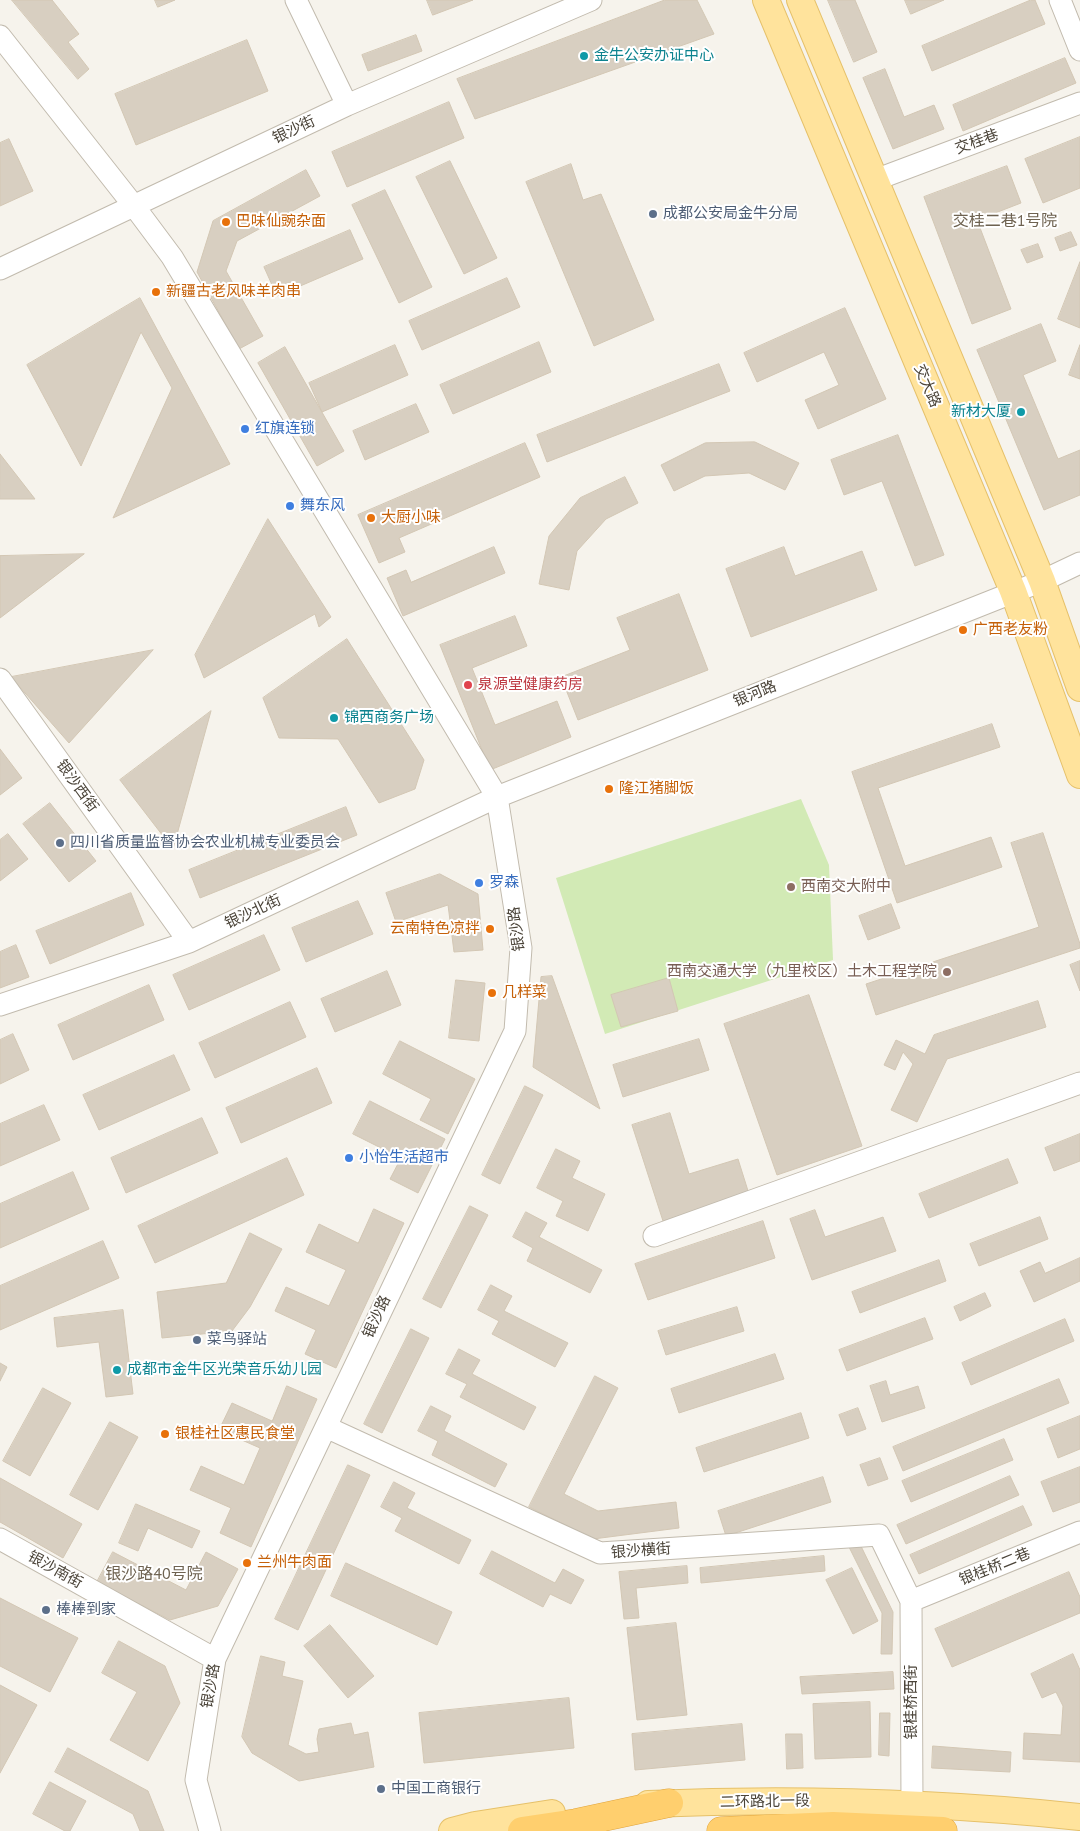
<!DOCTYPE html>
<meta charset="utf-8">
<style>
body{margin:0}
canvas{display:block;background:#f6f3ec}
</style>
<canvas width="1080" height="1831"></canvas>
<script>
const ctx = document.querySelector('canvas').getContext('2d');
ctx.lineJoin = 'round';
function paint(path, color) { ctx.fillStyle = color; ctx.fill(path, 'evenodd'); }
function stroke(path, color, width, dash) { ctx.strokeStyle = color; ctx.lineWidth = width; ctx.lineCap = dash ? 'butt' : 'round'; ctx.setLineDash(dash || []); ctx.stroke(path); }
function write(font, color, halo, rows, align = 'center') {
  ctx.font = font + ' "PT Sans","Noto Sans SC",sans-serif'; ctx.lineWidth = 4; ctx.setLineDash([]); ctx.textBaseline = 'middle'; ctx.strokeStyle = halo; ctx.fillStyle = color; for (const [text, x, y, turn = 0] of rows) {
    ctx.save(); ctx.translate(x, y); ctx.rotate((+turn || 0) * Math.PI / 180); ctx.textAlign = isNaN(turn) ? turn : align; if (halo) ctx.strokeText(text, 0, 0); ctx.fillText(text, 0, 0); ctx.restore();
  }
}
paint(new Path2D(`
 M801,799L829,865L833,960L605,1034L556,878Z`), '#d2eab5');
const building = new Path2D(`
 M12,0H52L79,34L68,42L89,69L78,79Z
 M155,0H175L158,7Z
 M427,0H473L433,15Z
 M665,0H697L714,34L475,119L457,79Z
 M828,0H855L877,52L854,62Z
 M905,0H944L911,14Z
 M1031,0H1035L1045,24L932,71L922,46Z
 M416,35L422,51L368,71L362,55Z
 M247,40L268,91L136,145L115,94Z
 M1065,58L1076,83L963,131L953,105Z
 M885,69L904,117L934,105L944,129L893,149L863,78Z
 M449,102L464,138L347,187L332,152Z
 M1080,137V188L1043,203L1025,159Z
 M9,139L33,191L0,206V143Z
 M450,161L497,258L464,274L416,177Z
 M571,164L583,200L601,194L654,320L594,346L526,182Z
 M1007,166L1021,203L977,220L1011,309L972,324L924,197Z
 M306,170L320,196L237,241L226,271L263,336L239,349L197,272L213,221Z
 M385,190L432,287L399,303L352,205Z
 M350,230L363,259L277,296L264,267Z
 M1071,232L1077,245L1060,251L1055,238Z
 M1038,244L1043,257L1027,263L1021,250Z
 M1080,262V328L1058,319Z
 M507,278L520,307L422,350L409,321Z
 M140,298L230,464L113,518L172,388L141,332L81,466L27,365Z
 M845,308L886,399L818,429L805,400L839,385L824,352L757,382L744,353Z
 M1041,324L1056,361L1023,375L1058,459L1080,450V495L1044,510L977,350Z
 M539,342L551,372L453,414L440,385Z
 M395,345L408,375L322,412L309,383Z
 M1080,345V379L1069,375Z
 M285,347L344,451L317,466L258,363Z
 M719,364L730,391L547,462L537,435Z
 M416,404L429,432L365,460L353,431Z
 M898,435L944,555L915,566L882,481L844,495L831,460Z
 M755,442L799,463L785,490L749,473L705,476L674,491L661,465L705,443Z
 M525,443L540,477L399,538L405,552L379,563L358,515Z
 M0,454L35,499H0Z
 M625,477L638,503L606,519L577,551L569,590L539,584L549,536L580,498Z
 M268,519L331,617L319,627L315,614L204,678L195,655Z
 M494,547L505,573L403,616L387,578L406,570L411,582Z
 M784,547L795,576L862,551L877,590L751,637L726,569Z
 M84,554L0,618V556Z
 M679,594L708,670L578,720L561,677L630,650L617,618Z
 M515,616L527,646L472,668L495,725L557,701L571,737L490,770L440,645Z
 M347,639L424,760L415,789L379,803L338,739L279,738L263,698Z
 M153,650L69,743L11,677Z
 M211,711L173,849L120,780Z
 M992,724L1000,747L878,788L905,866L991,837L1002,867L897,903L852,772Z
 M0,749L22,778L0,795Z
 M50,803L96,861L69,882L23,824Z
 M346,807L357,835L200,898L189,870Z
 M1043,833L1080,944V948L876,1015L866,984L1039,927L1011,843Z
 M8,834L28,859L0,881V840Z
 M440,874L478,894L483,950L454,952L448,905L396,922L386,893Z
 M131,893L144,925L50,964L36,931Z
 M358,901L373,934L306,962L292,928Z
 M891,904L900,928L868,940L859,916Z
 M264,935L280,970L189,1010L173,975Z
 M16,945L29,977L0,988V952Z
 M1080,961V991L1070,965Z
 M387,971L401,1005L335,1032L321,999Z
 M552,976L600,1109L533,1067L541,977Z
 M669,978L678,1011L621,1027L611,995Z
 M456,980L485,983L479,1041L449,1038Z
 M149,985L164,1020L73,1060L58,1025Z
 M809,995L862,1146L777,1175L724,1024Z
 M1038,1001L1046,1027L947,1059L917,1122L891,1110L913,1064L903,1052L895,1070L884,1065L896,1040L925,1054L934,1035Z
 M290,1002L306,1037L215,1078L199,1043Z
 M13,1034L29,1070L0,1084V1040Z
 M699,1039L709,1070L623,1097L613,1065Z
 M400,1041L475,1079L448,1134L420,1120L431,1099L383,1074Z
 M174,1055L190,1090L99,1130L83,1095Z
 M317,1068L332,1103L241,1143L226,1108Z
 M525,1086L543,1095L500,1184L482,1175Z
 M370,1101L445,1139L418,1193L390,1179L401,1158L353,1134Z
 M44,1105L60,1140L0,1166V1124Z
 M670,1113L689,1174L738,1159L749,1194L663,1221L632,1125Z
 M202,1118L218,1153L126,1193L111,1158Z
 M1080,1134V1161L1054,1171L1045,1148Z
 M556,1149L580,1161L572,1178L605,1194L588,1231L556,1216L563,1201L537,1188Z
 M287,1158L304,1195L155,1263L138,1226Z
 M1008,1159L1018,1183L929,1218L919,1194Z
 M73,1172L89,1209L0,1248V1204Z
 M470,1206L488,1215L441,1308L423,1299Z
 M374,1209L404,1223L336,1368L305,1354L316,1330L275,1311L286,1287L329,1306L346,1270L306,1252L319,1224L358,1243Z
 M815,1210L825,1237L883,1217L896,1251L812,1280L790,1219Z
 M526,1212L547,1223L539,1237L602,1270L590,1293L527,1261L533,1248L513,1237Z
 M1040,1217L1048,1239L979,1266L970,1244Z
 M763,1221L775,1258L648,1300L635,1264Z
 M250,1233L282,1249L250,1307L232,1331L162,1338L157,1292L226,1283Z
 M103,1241L119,1278L0,1330V1286Z
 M1080,1258V1281L1034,1302L1020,1271L1040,1262L1045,1273Z
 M939,1260L946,1281L860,1313L852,1292Z
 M491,1285L512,1296L504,1311L568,1343L555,1367L492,1334L499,1321L478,1310Z
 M985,1293L991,1306L960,1321L954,1307Z
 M737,1307L744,1331L666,1355L658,1331Z
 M123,1310L133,1394L106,1397L99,1342L57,1347L54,1318Z
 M925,1318L933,1339L847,1371L839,1350Z
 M1065,1319L1074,1341L971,1385L962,1363Z
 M411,1329L429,1338L382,1433L364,1424Z
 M459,1349L480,1360L472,1374L536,1407L524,1430L460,1397L467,1384L446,1374Z
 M775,1354L784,1379L679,1413L671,1389Z
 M0,1363L7,1367L0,1381Z
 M595,1376L618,1388L564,1494L598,1511L676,1502L679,1528L593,1539L529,1507Z
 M1059,1379L1069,1403L903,1471L893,1447Z
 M886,1381L890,1395L918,1386L925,1408L882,1422L870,1386Z
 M287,1386L317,1399L251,1547L220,1533L231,1508L190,1490L201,1466L244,1485L260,1448L219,1430L232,1403L272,1421Z
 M43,1388L71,1403L30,1476L3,1461Z
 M431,1406L451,1416L444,1431L507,1464L495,1487L432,1455L438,1441L418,1431Z
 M858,1408L866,1429L847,1436L839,1415Z
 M801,1413L809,1438L704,1472L696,1448Z
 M1080,1416V1449L1058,1458L1047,1429Z
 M110,1422L138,1437L98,1510L70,1495Z
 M1004,1439L1013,1460L911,1502L902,1481Z
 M880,1458L888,1479L868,1486L860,1465Z
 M348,1465L370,1475L298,1630L275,1619Z
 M1080,1467V1502L1053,1512L1041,1482Z
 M1010,1476L1019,1495L906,1544L897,1525Z
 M823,1477L831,1502L726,1536L718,1511Z
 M0,1478L82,1524L63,1558L0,1522Z
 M394,1482L415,1493L407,1508L471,1540L459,1564L395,1531L402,1518L381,1507Z
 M136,1504L200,1531L192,1548L148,1528L138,1551L119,1543Z
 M1023,1506L1032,1525L919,1574L910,1555Z
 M859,1542L893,1612L892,1654H881L882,1613L849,1547Z
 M492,1551L555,1583L563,1569L584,1580L571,1604L550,1594L543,1607L480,1574Z
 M113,1552L186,1590L206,1552L238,1569L218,1606L170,1620L97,1582Z
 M824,1556L825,1571L701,1583L700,1568Z
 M346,1563L452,1612L437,1645L331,1596Z
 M687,1566L688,1583L636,1588L639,1618L624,1619L619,1572Z
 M852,1568L878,1621L853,1634L826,1580Z
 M1069,1572L1080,1597V1613L952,1667L935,1629Z
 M0,1598L78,1638L50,1692L0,1666Z
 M676,1623L687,1715L637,1720L627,1628Z
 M330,1625L374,1676L348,1698L304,1646Z
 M119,1641L165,1666L180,1703L148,1761L110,1740L137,1692L102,1673Z
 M1073,1654L1080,1670V1762L1023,1759L1024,1733L1061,1735L1063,1706L1056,1692L1042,1698L1031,1674Z
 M261,1656L285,1662L282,1676L303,1681L288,1745L306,1754L319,1752L317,1739L319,1729L351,1723L354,1735L368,1732L374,1767L299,1781L252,1753L242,1737Z
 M893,1672L894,1689L802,1694L800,1677Z
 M0,1685L37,1705L0,1773Z
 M569,1698L574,1748L424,1763L419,1713Z
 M870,1702L871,1757L815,1759L813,1704Z
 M880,1713H890L889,1756L879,1755Z
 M742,1724L745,1760L635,1770L632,1734Z
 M786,1734H802L803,1768L787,1769Z
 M933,1746L1011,1752L1010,1772L932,1768Z
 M68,1748L148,1791L164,1831H140L133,1814L55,1772Z
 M50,1782L86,1801L70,1831H65L33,1814Z`);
paint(building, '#d8cfc1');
stroke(building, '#d3c7b4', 1);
const minor = new Path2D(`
 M296,0L347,105
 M1060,0L1080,50
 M0,36L134,206L172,257L497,797L521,948L515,1031L215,1659L196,1780L210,1831
 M875,180L1080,103
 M0,269L347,105L591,0
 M0,679L189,942
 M0,1005L189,942L497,797L1042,581L1080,563
 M654,1236L1080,1083
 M326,1427L600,1553L879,1535L911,1601L912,1803
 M0,1539L215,1659
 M911,1601L1080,1532`);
const major = new Path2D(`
 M766,0L1013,591L1080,775
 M800,0L1042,581L1080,688
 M648,1804C792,1798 936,1802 1080,1817
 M452,1831L475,1825L552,1813`);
const highway = new Path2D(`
 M522,1831L576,1823L669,1803
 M721,1831L833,1826L943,1831`);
stroke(minor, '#c2bbae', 23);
stroke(major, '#e6c16a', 28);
stroke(highway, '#e0a43c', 29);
stroke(minor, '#fff', 21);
stroke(major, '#ffe39c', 26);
stroke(highway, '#ffcf6e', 28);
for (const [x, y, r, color] of [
 [584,56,5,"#0f9aa8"],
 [653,214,5,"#5c6f8a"],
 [226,222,5,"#e8710a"],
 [156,292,5,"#e8710a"],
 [1021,412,5,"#0f9aa8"],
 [245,429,5,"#3f7fe0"],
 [290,506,5,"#3f7fe0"],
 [371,518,5,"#e8710a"],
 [963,630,5,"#e8710a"],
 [468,685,5,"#e0444e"],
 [334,718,5,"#0f9aa8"],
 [609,789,5,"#e8710a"],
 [60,843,5,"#5c6f8a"],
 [479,883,5,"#3f7fe0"],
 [791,887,5,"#8d6e63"],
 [490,929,5,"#e8710a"],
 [947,972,5,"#8d6e63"],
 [492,993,5,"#e8710a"],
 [349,1158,5,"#3f7fe0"],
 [197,1340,5,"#5c6f8a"],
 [117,1370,5,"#0f9aa8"],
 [165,1434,5,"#e8710a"],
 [247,1563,5,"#e8710a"],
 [46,1610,5,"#5c6f8a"],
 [381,1789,5,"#5c6f8a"]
]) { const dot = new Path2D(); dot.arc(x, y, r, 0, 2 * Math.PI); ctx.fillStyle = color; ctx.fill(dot); stroke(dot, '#fff', 2); }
write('15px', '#0d838f', '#fff', [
 ["金牛公安办证中心",594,56],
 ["新材大厦",1011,412,"right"],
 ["锦西商务广场",344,718],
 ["成都市金牛区光荣音乐幼儿园",127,1370]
], 'left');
write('15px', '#4b4439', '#fff', [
 ["银沙街",294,130,-25],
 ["交桂巷",977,142,-20],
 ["交大路",927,386,67],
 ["银河路",755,694,-22],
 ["银沙西街",77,786,54],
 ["银沙北街",253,912,-25],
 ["银沙路",517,929,-97],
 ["银沙路",377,1317,-65],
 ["银沙横街",641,1551,-4],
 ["银桂桥二巷",995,1567,-22],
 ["银沙南街",55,1570,29],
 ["银沙路",211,1686,-80],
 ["银桂桥西街",912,1702,-90],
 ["二环路北一段",765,1802,-1]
]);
write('15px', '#4e5e75', '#fff', [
 ["成都公安局金牛分局",663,214],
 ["四川省质量监督协会农业机械专业委员会",70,843],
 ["菜鸟驿站",207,1340],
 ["棒棒到家",56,1610],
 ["中国工商银行",391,1789]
], 'left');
write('15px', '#c56008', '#fff', [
 ["巴味仙豌杂面",236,222],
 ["新疆古老风味羊肉串",166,292],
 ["大厨小味",381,518],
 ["广西老友粉",973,630],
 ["隆江猪脚饭",619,789],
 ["云南特色凉拌",480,929,"right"],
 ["几样菜",502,993],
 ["银桂社区惠民食堂",175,1434],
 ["兰州牛肉面",257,1563]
], 'left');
write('15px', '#366cbe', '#fff', [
 ["红旗连锁",255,429],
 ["舞东风",300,506],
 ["罗森",489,883],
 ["小怡生活超市",359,1158]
], 'left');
write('15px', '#be3a42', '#fff', [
 ["泉源堂健康药房",478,685]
], 'left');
write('15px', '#785e54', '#fff', [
 ["西南交大附中",801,887],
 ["西南交通大学（九里校区）土木工程学院",937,972,"right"]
], 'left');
write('16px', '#6e6250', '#fff', [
 ["交桂二巷1号院",1005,221],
 ["银沙路40号院",154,1574]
]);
</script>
